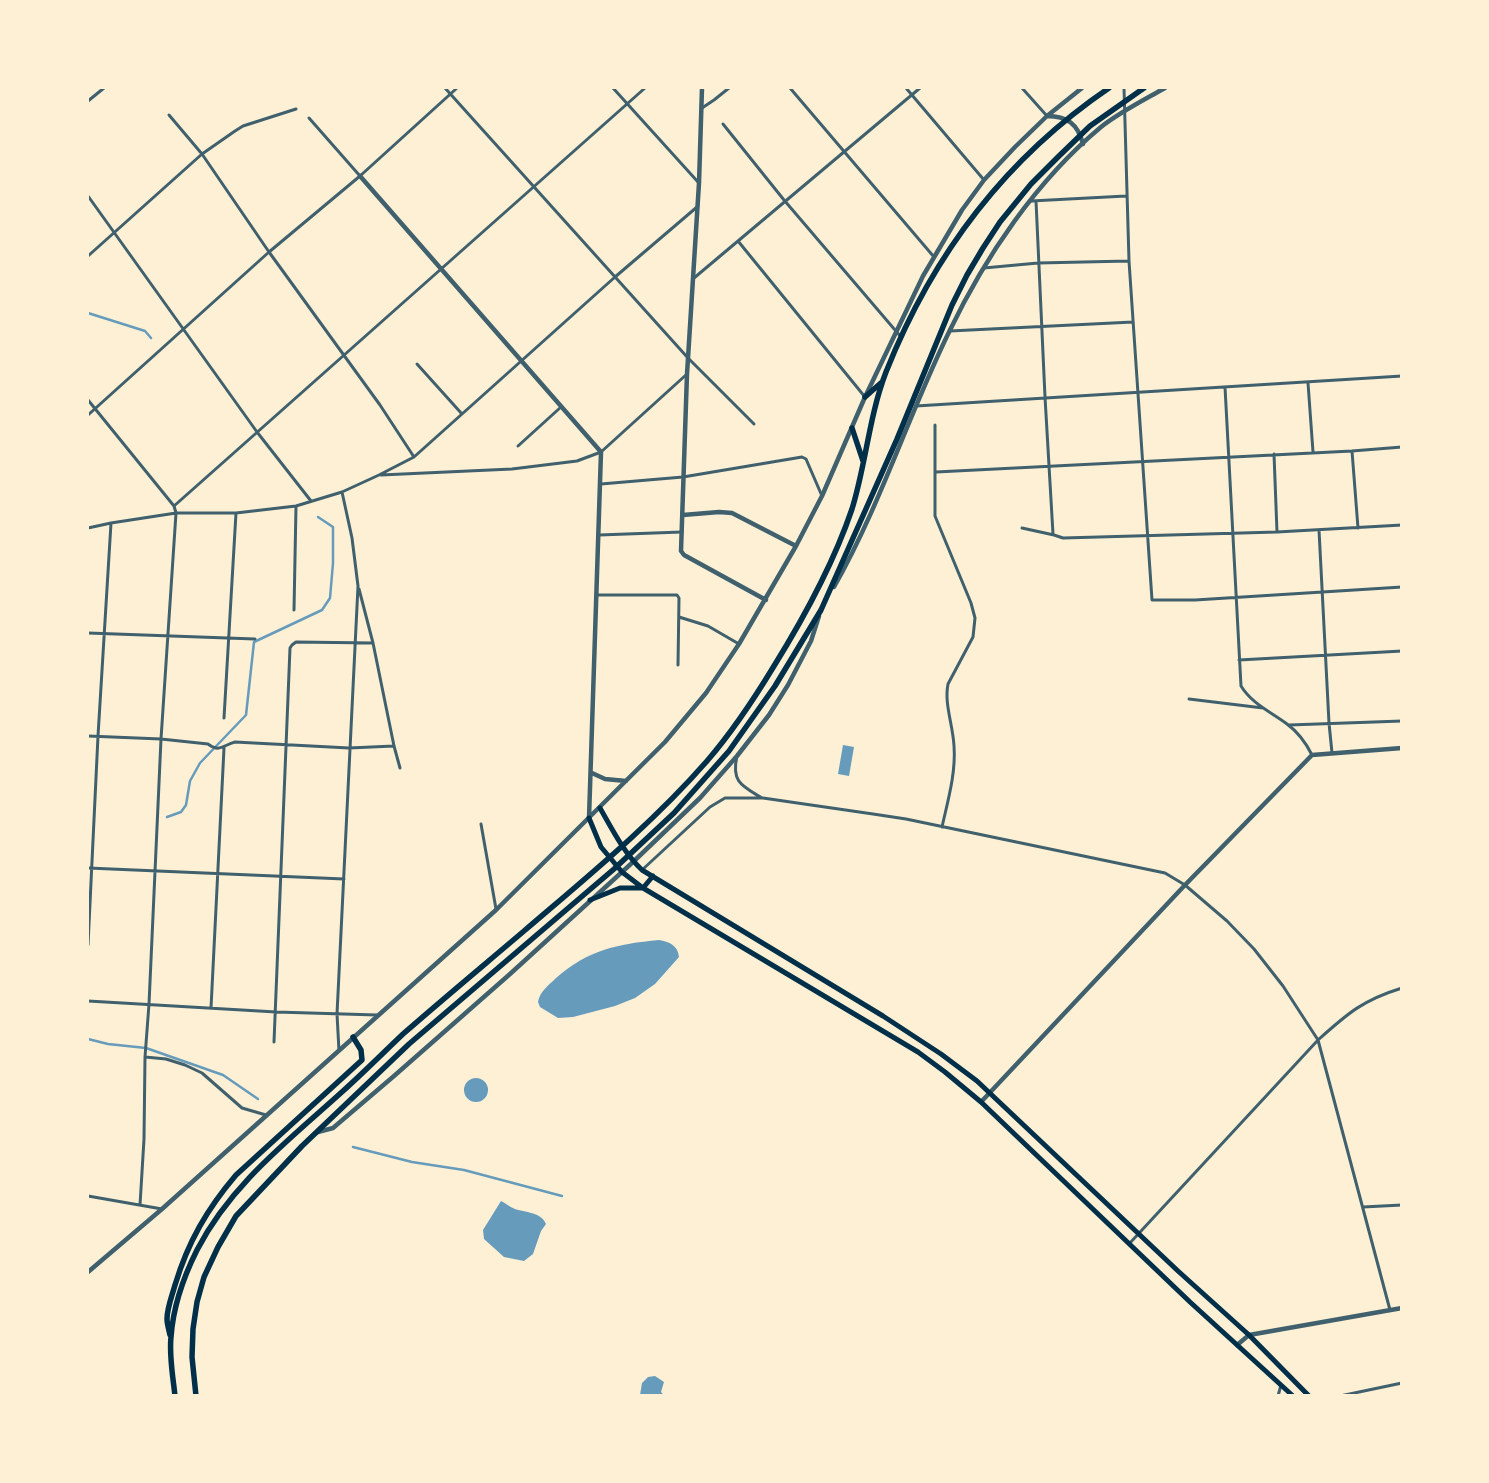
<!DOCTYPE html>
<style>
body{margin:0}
#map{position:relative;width:1489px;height:1483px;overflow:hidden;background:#fdf0d5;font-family:"Public Sans",sans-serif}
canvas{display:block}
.frame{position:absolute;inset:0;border:89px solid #fdf0d5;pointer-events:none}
</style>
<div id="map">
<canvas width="1489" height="1483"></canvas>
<div class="frame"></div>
</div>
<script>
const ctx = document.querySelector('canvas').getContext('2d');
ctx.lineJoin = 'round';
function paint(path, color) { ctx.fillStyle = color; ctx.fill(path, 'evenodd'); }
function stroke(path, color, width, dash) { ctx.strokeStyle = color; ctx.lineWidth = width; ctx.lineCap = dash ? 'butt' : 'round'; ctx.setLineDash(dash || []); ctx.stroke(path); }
paint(new Path2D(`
 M843,745L854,747L849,776L838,774Z
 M659,940C669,942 678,945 679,957L655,984L635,998L615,1006L573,1017L558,1018L540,1007L538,1002C540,991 548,986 556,978C588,950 617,944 659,940Z
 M464 1090a12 12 0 1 1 24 0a12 12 0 1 1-24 0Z
 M501,1201C505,1203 510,1207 515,1209C527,1213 541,1212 546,1224L541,1231L533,1254L524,1261L504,1257L484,1239L483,1230Z
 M655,1376L664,1382L661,1392L664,1395H640L642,1383L648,1377Z`), '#669bbc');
stroke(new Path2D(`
 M88,313L145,331L151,338
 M167,817L181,812L186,805L190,781L200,763L246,715L254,642L322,610L330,598L333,563V527L318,517
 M88,1039L108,1044L146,1048L223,1075L258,1099
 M353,1147L412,1162L464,1170L562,1196`), '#669bbc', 2.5);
stroke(new Path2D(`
 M445,88L688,358L754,424
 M613,88L698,182
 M790,88L934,257
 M906,88L984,180
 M1022,88L1047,116
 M1124,88L1129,261L1152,600H1195L1402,587
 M88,101L104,88
 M702,108L714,100L729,88
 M169,115L202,154L269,252L380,405L414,457
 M309,118L360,176
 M723,124L784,200L901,337
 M88,196L257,432L311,501
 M1031,201L1126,196
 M1036,201L1045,397L1053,534
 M738,241L865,397
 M88,256L202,154L235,131L243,126L296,109
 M984,268L1038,263L1129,261
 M694,278L920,88
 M950,331L1133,322
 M417,364L462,414
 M1308,383L1313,452
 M1225,387L1241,686C1252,704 1271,712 1287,724C1298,732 1306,743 1312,755
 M88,400L174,506L176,513L161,739L149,1004L145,1057L144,1139L140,1205
 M916,406L1402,376
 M88,415L269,252L360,176L457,88
 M935,425V516L971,603L975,618L973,637L948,684C944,704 953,725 954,746C956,773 948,800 942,827
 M518,446L561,407
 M1352,451L1358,528
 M1274,454L1277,532
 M936,472L1352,451L1402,447
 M381,475L512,469L577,461L601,452L687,374
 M601,484L683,477L802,457L806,459L822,496
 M174,506L645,88
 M88,528L111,523L176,513H236L296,506L342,492L379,475L414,457L615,277L697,207
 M1022,528L1054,535L1063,538L1277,532L1402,525
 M1319,530L1329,723L1332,753
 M599,535L682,532
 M359,589L373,643L394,746L400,768
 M597,595H677L679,598L678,665
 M294,610L296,506
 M679,617L708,626L739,644
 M88,633L255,639
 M1239,660L1402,651
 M1189,699L1263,708
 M224,718L236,513
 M1289,725L1402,721
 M88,736L161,739L208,744C220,753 223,745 235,742L349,748L394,746
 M737,756C731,782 742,786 762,798
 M481,824L496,909
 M88,868L344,879
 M642,870L710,807L725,798H763L873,814L906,819L1165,873L1185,885L1227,921L1254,949L1283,986L1318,1040L1390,1310
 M88,945L98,736L111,523
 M88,1001L276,1012L377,1015
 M211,1008L224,748
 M274,1042L290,648L292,645L296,642L373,643
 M339,1051L337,1014L358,586L352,538L342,492
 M145,1057L166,1059L185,1065L202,1073L242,1108L266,1115
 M88,1196L162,1209
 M1363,1207L1402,1205
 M1129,1244L1318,1040C1348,1013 1363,1000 1402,988
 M1278,1396L1281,1385
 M1340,1396L1402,1383`), '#3f606c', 3);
stroke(new Path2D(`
 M702,88L699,183L687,374L681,551L684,555L766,600
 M1047,116C1067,116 1078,124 1083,144
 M360,176L601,452L589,818
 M683,515L719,512L732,513L796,546
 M834,587C880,506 908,416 949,332C985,257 1036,181 1101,127C1120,112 1144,100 1165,88
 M592,773L605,779L626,781
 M981,1102L1185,885L1312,755L1402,748
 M318,1132L333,1128L394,1076L510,974L633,862L700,798L737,756L769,715L788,685L811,641L819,616
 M88,1272L162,1209L496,910L665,742L706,693L739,644L796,546L822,496L865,397L923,276L962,210L984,180L1015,147L1047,116L1082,88
 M1237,1345L1249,1335L1402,1308`), '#3f606c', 4.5);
stroke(new Path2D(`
 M600,808C612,829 624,853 642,870L883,1016L941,1054L977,1081L1178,1271L1249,1335L1309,1396
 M589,818L601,847L622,872L643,888L918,1052L945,1072L981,1102L1190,1302L1293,1396
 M643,888L653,876
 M590,900L620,888H643`), '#003049', 5);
stroke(new Path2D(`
 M865,397L882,382
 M852,428L863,461
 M170,1335C169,1330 167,1324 167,1319C167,1308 172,1296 175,1285C188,1242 207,1209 236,1175L362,1060L361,1050L353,1037
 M175,1396C173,1377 169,1356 171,1337C173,1308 184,1276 197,1250C231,1184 289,1140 343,1091C363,1073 383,1053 403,1034C443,999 484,965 524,931C587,877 652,824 707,761C733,731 754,699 774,666C805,616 833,565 852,509C866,464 869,416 886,372C932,256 1006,158 1109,88
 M196,1396L192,1357L193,1329L197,1302L204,1277L218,1247L236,1216L302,1146L409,1044L614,869L674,813L729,751L775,686L821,610L897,439L952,305L967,275L983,248L1000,222L1031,184L1059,156L1090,126L1144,88`), '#003049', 5.5);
</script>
